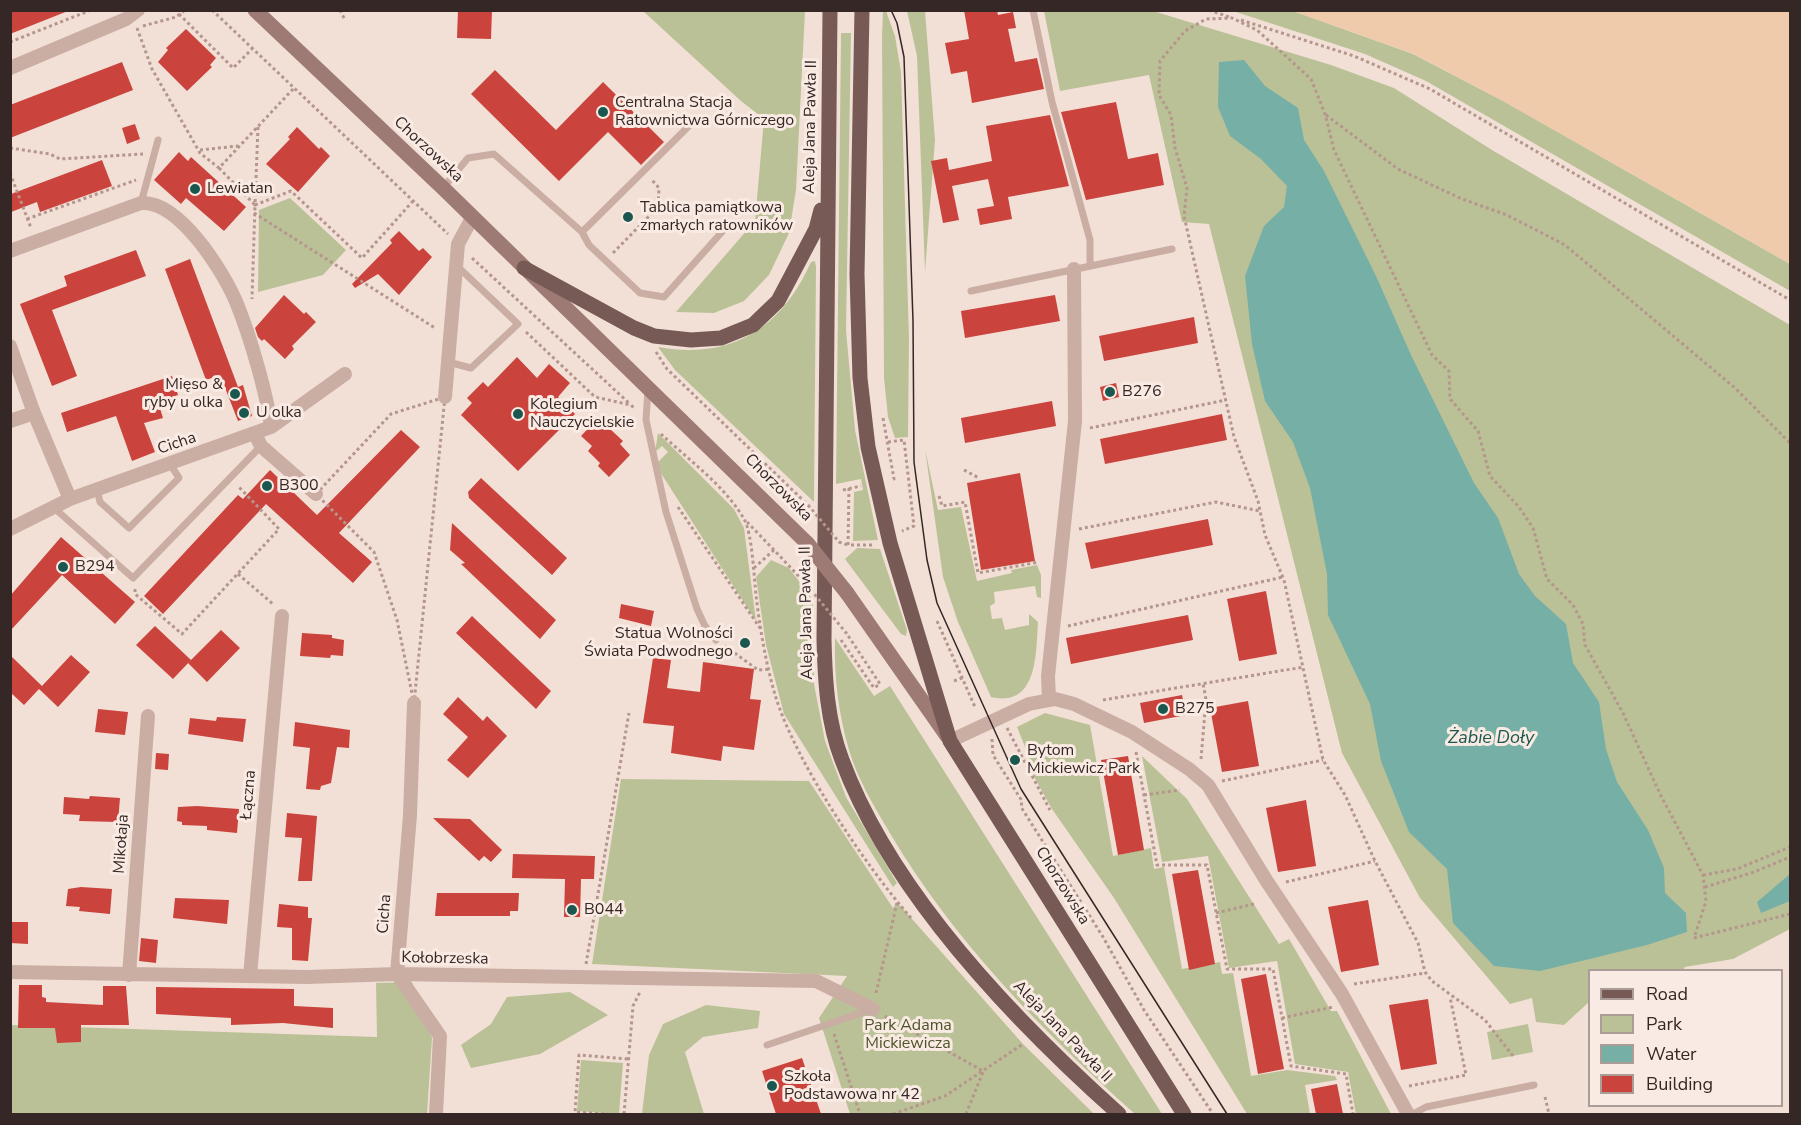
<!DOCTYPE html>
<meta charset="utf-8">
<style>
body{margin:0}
#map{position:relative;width:1801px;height:1125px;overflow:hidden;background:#f2e0d7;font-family:"Nunito Sans",sans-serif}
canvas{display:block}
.frame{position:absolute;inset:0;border:12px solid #342725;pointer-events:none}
.legend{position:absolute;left:1588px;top:969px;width:195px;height:138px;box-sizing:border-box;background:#f9ebe3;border:2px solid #aa9d97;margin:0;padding:8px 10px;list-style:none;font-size:18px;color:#342725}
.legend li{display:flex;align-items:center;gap:12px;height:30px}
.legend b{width:30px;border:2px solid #aa9d97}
</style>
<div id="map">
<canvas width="1801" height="1125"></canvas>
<div class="frame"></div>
<ul class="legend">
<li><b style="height:8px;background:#775a55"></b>Road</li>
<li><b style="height:16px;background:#bbc197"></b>Park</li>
<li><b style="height:16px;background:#75afa6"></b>Water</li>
<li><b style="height:16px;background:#ca433c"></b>Building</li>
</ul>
</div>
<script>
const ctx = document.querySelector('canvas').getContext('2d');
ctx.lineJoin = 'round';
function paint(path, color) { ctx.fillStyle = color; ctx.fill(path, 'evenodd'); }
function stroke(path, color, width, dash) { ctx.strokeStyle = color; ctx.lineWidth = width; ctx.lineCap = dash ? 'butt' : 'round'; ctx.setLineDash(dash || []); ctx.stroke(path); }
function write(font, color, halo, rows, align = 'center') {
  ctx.font = font + ' "Nunito Sans",sans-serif'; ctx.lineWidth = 6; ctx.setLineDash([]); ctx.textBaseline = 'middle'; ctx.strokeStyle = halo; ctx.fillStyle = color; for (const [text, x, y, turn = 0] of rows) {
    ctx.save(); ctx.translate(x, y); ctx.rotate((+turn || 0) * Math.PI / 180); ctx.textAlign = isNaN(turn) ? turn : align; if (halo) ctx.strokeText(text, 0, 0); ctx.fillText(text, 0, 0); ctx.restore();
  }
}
paint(new Path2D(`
 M643,11H805L796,190L789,233L769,275L744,301L714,313L676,312L755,221L764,119L741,101Z
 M886,11L895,36L901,72L909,339L908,437L895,438L888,417L884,378L882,37L883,11Z
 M907,11H925L935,140L925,272L917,56Z
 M1044,11H1153L1331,65L1394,88L1492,150L1790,325V929L1733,959L1685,967L1683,970H1590L1589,1002L1564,1025L1536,1022L1532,998L1510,1004L1420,898L1342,753L1209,224L1182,222L1149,75L1060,91Z
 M1233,11H1293L1413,54L1505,102L1790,264V291L1426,81L1365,54Z
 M841,33H851L846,330L855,430L878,540L853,541L854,492L863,490L861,479L836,484Z
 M290,198L346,250L323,275L258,292L259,210Z
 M815,261L816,267L814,502L675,370L658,347C731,360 781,329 811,262Z
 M658,433L734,509L744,528L756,621L662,475L657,463L668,452L662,446L655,452Z
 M925,449L938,510L961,507L977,581L1012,573L1011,570L1037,565L1041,575V598L1037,597L1035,586L994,592L995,603L990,606L992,619L1002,618L1005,630L1029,625V614L1038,622C1036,653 1038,708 991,697L958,622L943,577Z
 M857,548L880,549L907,630L906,636L901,634L845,559Z
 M771,560L789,568L813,600L814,684L825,741L846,797L897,883L893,887L784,714L766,645L756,577Z
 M835,638L874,696L890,686L1162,1114H1135C1043,1032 954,941 891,835C875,808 858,780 849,750C838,712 834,676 835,638Z
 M1045,713L1090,725L1113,856L1151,848L1154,869L1164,867L1182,969L1220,962L1222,974L1233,973L1251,1076L1287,1070L1335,1076L1337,1080L1305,1085L1310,1114H1247L1114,898L1052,809L1027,764L1031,762L1017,727Z
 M1142,756L1187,799L1279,944L1289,939L1331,1011H1337L1391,1114H1356L1348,1072L1295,1064L1277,961L1229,968L1208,856L1162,862Z
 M621,779L809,781L893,908L897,902L1023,1044L1094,1114H850L819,1018L847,976L592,964Z
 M412,982L432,1038L427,1114H11V1025L377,1037L376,983Z
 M570,992L608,1015L540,1054L471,1068L461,1045L491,1024L507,997Z
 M706,1005L760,1011L758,1028L703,1037L685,1052L704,1114H642L649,1055L663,1024Z
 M1528,1024L1533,1052L1492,1060L1487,1032Z
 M581,1060L623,1063L619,1114L577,1111Z`), '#bbc197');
paint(new Path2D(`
 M1293,11H1790V264L1505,102L1414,54Z`), '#efcbab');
paint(new Path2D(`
 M1244,60L1265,86L1298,108L1304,140L1324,171L1376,276L1411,355L1474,483L1498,518L1519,574L1535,596L1566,624L1573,663L1599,702L1606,749L1617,782L1648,830L1664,868L1665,893L1686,913L1687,932L1647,945L1540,971L1494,966L1453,923L1447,869L1409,832L1381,761L1370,704L1328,615L1327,574L1310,488L1293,442L1265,401L1252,344L1245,276L1264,226L1284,207L1287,186L1261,159L1230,136L1218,107L1219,62Z
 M1790,874V901L1761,913L1757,902Z`), '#75afa6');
paint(new Path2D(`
 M10,10H68V11L10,34Z
 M458,10H492L491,39L457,38Z
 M964,10H997L998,15L1013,12L1016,28L1008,29L1015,62L1037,58L1044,89L972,103L967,71L951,74L945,43L969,39Z
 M186,29L216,58L210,65L212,67L187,91L158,62L168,50L166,48Z
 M122,62L133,90L10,138V105Z
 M495,70L556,130L603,82L664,142L641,165L608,132L559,181L471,94Z
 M1116,102L1128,159L1158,153L1164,185L1086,200L1061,112Z
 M1050,115L1069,186L1008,197L1012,219L980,225L977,209L994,206L988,179L952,186L959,220L943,223L931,161L947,158L949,170L992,161L986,126Z
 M135,124L140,139L127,144L122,128Z
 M297,127L319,149L321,147L330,156L298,192L266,164L290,139L288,137Z
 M179,152L188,161L191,157L246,207L224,231L186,198L181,204L154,180Z
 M102,160L112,186L40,212L37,202L11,212V194Z
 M399,231L419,251L423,248L432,257L399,295L378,274L355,288L352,284L392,243L390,240Z
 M136,250L146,276L52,310L77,376L52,386L20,304L67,286L64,276Z
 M190,259L238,387L243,385L252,416L238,421L220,375L206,380L165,269Z
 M284,295L304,314L306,312L316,322L292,346L294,349L285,359L264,339L262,341L258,337L255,328Z
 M1055,295L1060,321L965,338L961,311Z
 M1194,317L1198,343L1104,361L1099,336Z
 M517,357L537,378L549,364L570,383L558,397L575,414L518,471L461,415L472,403L467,398L483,382L488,387Z
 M172,376L178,395L158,402L163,418L144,423L155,452L132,461L116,416L67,432L61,413Z
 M1116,383L1119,397L1103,401L1100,387Z
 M1052,401L1056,426L965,443L961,418Z
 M602,414L614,425L610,429L623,441L620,444L630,455L609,477L598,466L600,463L588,451L592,446L581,436Z
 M1222,414L1227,440L1105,464L1100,439Z
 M401,430L420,447L339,533L372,562L353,583L266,504L163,614L144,596L238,495L243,499L270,470L317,515Z
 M1020,473L1035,561L981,570L967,483Z
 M481,478L567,558L552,575L469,498L468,492Z
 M1208,519L1213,545L1091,569L1085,543Z
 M452,523L556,620L540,639L461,564L465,563L450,550Z
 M61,537L135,602L115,624L62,575L10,631V596Z
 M1266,591L1277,654L1239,661L1227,599Z
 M621,604L654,611L651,626L619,618Z
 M1188,615L1193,640L1071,664L1066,638Z
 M472,616L551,691L536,709L456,633Z
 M155,626L191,660L173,679L136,645Z
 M221,630L240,648L207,682L188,663Z
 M302,633L332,635V638L344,640L343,656L331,655L330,658L300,656Z
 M10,655L42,686L71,655L90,672L58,707L39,689L24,705L10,692Z
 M653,658L671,660L667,688L700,692L703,662L754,669L750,699L761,700L754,750L723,746L721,761L671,753L674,726L643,723Z
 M1182,695L1186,715L1144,723L1140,703Z
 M458,697L483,721L487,716L507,736L468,778L447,760L468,737L443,714Z
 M1248,701L1259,766L1222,772L1210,708Z
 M98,709L128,712L125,735L95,732Z
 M217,717L246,719L243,742L188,734L190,718L216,721Z
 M295,722L350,730L349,748L337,747L331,783L321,786L320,790L306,789L310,748L293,746Z
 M156,753L169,754L168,770L155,769Z
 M1128,756L1144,850L1118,855L1101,760Z
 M90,796L120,798L118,822L79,821L80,815L63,814L64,797L89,799Z
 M1306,800L1316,866L1278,872L1266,808Z
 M197,806L239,809L237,833L207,830V826L182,825V822L177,821L178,807Z
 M287,813L317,816L312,881H298L302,838L285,837Z
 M433,818L470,819L502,850L491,862L484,856L479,861Z
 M513,854L595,856L594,879H581L580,917H564L565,879L512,878Z
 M1198,870L1215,964L1189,970L1172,874Z
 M81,887L112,889L110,914L79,911L80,907L66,906L68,889Z
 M437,893H519L518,911H510V916H435Z
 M175,898L229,900L227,924L173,918Z
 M1368,900L1379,965L1341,972L1328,907Z
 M279,904L308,907V918H312L308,961L292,960V928L277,927Z
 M10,922H28V944L10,943Z
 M141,938L158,940L156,963L139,961Z
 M1266,974L1284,1069L1258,1074L1241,979Z
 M19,985H42V997L46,998V1002L103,1005V986H126L129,1025H81V1042L57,1043L55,1028H18Z
 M156,987L294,989V1006L333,1008V1028L283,1023L231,1025V1018L156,1014Z
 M1428,999L1437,1064L1401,1070L1389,1005Z
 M802,1058L821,1114H776L762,1071Z
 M1337,1084L1343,1114H1316L1311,1089Z`), '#ca433c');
stroke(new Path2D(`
 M212,10L448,234
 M340,10L345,20
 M1209,10L1229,17
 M179,14L233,68L252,49
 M1241,20L1354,56L1430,89L1790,300
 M143,26L176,17L185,10
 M137,28L152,69L200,153L219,168L294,88
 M10,42L91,10
 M1326,115L1398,169L1462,199L1507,215L1565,245L1735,388L1790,443
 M258,127L255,205L291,191L362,258L413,201
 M10,148L50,154L60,159L143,154
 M200,150L238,146
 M219,168L255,205L252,299
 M10,173L31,228
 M254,213L435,328
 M27,219L136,180
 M613,253L658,207L659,188L651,179
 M472,258L630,404
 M526,332L595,397L631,405L635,409
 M656,352L667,369L808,505
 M445,397L414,703L397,620L374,552L316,494L391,414Z
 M883,418L894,479L892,480
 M1090,428L1226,400
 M661,434C689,460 725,486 744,519C752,532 754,577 756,595C760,629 766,665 776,698C797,764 865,865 911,918
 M888,442L904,440L914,526L902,531
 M964,470L979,478
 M849,488L848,545H874
 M843,490L861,486
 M939,496L942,506L965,502L978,573L1039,562
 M678,507L760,628
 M747,522L774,550
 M1079,529L1216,502L1260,511
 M754,568L774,550L807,585
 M238,574L273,604
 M135,589V594L182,634L279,529L238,486
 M937,621L975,707
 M1068,626L1283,577
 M841,640L874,688L880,684L847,634
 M725,646L758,670L770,669
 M954,681L962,678
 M1103,700L1304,667
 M1007,728L1050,810
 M992,739L993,755L1022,801L1021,807L1103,937L1144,1010L1213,1114
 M1136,752L1157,865H1207L1227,969H1273L1291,1066L1346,1074L1353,1114
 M1201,759L1206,700L1203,683
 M1222,781L1323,760
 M1144,795L1180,790
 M1703,875L1737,869L1790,847
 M1286,882L1375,861
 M1705,887L1754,872L1790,857
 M1216,913L1254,904
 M1694,938L1790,914
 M586,964L629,713
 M1354,984L1425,973
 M876,993L897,903
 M885,1016L983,1071
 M1282,1018L1333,1007
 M834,1034L860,1114
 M1513,1056L1485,1020L1432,981L1425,972L1418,943L1375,861L1345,795L1323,760L1284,580L1265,535L1258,501L1234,437L1184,216L1187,188L1175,148L1171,115L1159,95L1160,61L1185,31L1206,19L1232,18L1257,30L1311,79L1325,114L1334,150L1432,355L1449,371L1450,399L1478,431L1490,476L1519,507L1533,528L1547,579L1573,605L1583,624L1585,645L1623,713L1661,796L1703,875L1706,901L1694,938
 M1409,1086L1466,1075L1450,997
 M1545,1097L1549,1114
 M604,1114L575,1112L579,1055L629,1059
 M624,1114L633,1006L640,992
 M893,1114L945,1096L1023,1044
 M966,1114L983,1072`), '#b5968d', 3, [3, 3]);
stroke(new Path2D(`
 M1033,10L1052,102L1090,240V266
 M443,188L468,158L494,154L582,232L696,119
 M141,203L158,140
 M582,232L589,245L640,293L664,297L729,224
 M971,291L1172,249
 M448,362L471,368L518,324L457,266
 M648,389L646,420L666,512L697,609L705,626L716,640
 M97,489L100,502L129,528L179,478L170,464
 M53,507L133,578L261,446
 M767,1045L870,1010
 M1413,1114L1426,1107L1534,1085`), '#caada3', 7);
stroke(new Path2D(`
 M10,68L126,19L138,10
 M10,251L141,203C179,200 224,272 237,304C250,336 267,394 271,427
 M10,346L34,413L70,499
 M445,397L458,244L472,218
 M10,421L34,413
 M255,434L261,446L316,494
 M10,529L70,499L271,427L345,374
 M1049,699L1048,676L1075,421L1074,269
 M414,703L410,815L397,974L440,1036L436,1114
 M950,741L1029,704L1055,699L1074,704L1132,732L1189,769L1208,785L1266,880L1342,994L1408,1114
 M10,972L307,977L397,974L816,981L873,1009
 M129,975L148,716
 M250,976L282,616`), '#caada3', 14);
stroke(new Path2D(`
 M255,10L443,188L807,543
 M847,593L947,736`), '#9d7b74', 15);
stroke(new Path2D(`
 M830,10L824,639C825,680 827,721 842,760C891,892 1016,1022 1119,1114
 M862,10L857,274L860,378L868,447L890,543L950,741L1184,1114
 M524,268L634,328L654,336L691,340L721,338L753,325L778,301L816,229L821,210`), '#775a55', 15);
stroke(new Path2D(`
 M891,10L897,23L904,57L913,321L914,462L927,560L937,603L1021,789L1227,1114`), '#342725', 1.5);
stroke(new Path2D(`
 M808,505L839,542L848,545
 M807,585L847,634`), '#b5968d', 3, [3, 3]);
stroke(new Path2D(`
 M807,543L847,593`), '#9d7b74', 15);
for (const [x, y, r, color] of [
 [603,112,6,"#1a574f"],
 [195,189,6,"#1a574f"],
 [628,217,6,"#1a574f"],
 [1110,392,6,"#1a574f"],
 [235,394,6,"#1a574f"],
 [244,413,6,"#1a574f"],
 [518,414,6,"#1a574f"],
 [267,486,6,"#1a574f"],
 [63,567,6,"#1a574f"],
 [745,643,6,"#1a574f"],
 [1163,709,6,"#1a574f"],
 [1015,760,6,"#1a574f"],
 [572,910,6,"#1a574f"],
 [772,1086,6,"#1a574f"]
]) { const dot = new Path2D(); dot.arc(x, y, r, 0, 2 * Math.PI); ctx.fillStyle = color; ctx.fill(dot); stroke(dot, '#f9ebe3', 2); }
write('16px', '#342725', '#f9ebe3', [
 ["Centralna Stacja",615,103],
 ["Ratownictwa Górniczego",615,121],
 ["Lewiatan",207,189],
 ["Tablica pamiątkowa",640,208],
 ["zmarłych ratowników",640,226],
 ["Mięso &",223,385,"right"],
 ["ryby u olka",223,403,"right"],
 ["B276",1122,392],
 ["Kolegium",530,405],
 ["Nauczycielskie",530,423],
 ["U olka",256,413],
 ["B300",279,486],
 ["B294",75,567],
 ["Statua Wolności",733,634,"right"],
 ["Świata Podwodnego",733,652,"right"],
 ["B275",1175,709],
 ["Bytom",1027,751],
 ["Mickiewicz Park",1027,769],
 ["B044",584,910],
 ["Szkoła",784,1077],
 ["Podstawowa nr 42",784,1095]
], 'left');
write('16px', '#342725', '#f9ebe3', [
 ["Aleja Jana Pawła II",811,127,-89],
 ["Chorzowska",428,150,43],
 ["Cicha",177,444,-19],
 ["Chorzowska",778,488,45],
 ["Aleja Jana Pawła II",807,613,-91],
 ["Łączna",249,795,-85],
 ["Mikołaja",122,844,-86],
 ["Chorzowska",1062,886,58],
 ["Cicha",385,914,-86],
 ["Kołobrzeska",445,959,1],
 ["Aleja Jana Pawła II",1062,1032,46]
]);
write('16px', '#4c5328', '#f9ebe3', [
 ["Park Adama",908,1026],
 ["Mickiewicza",908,1044]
]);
write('italic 18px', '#1a574f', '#f9ebe3', [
 ["Żabie Doły",1491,739]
]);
</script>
